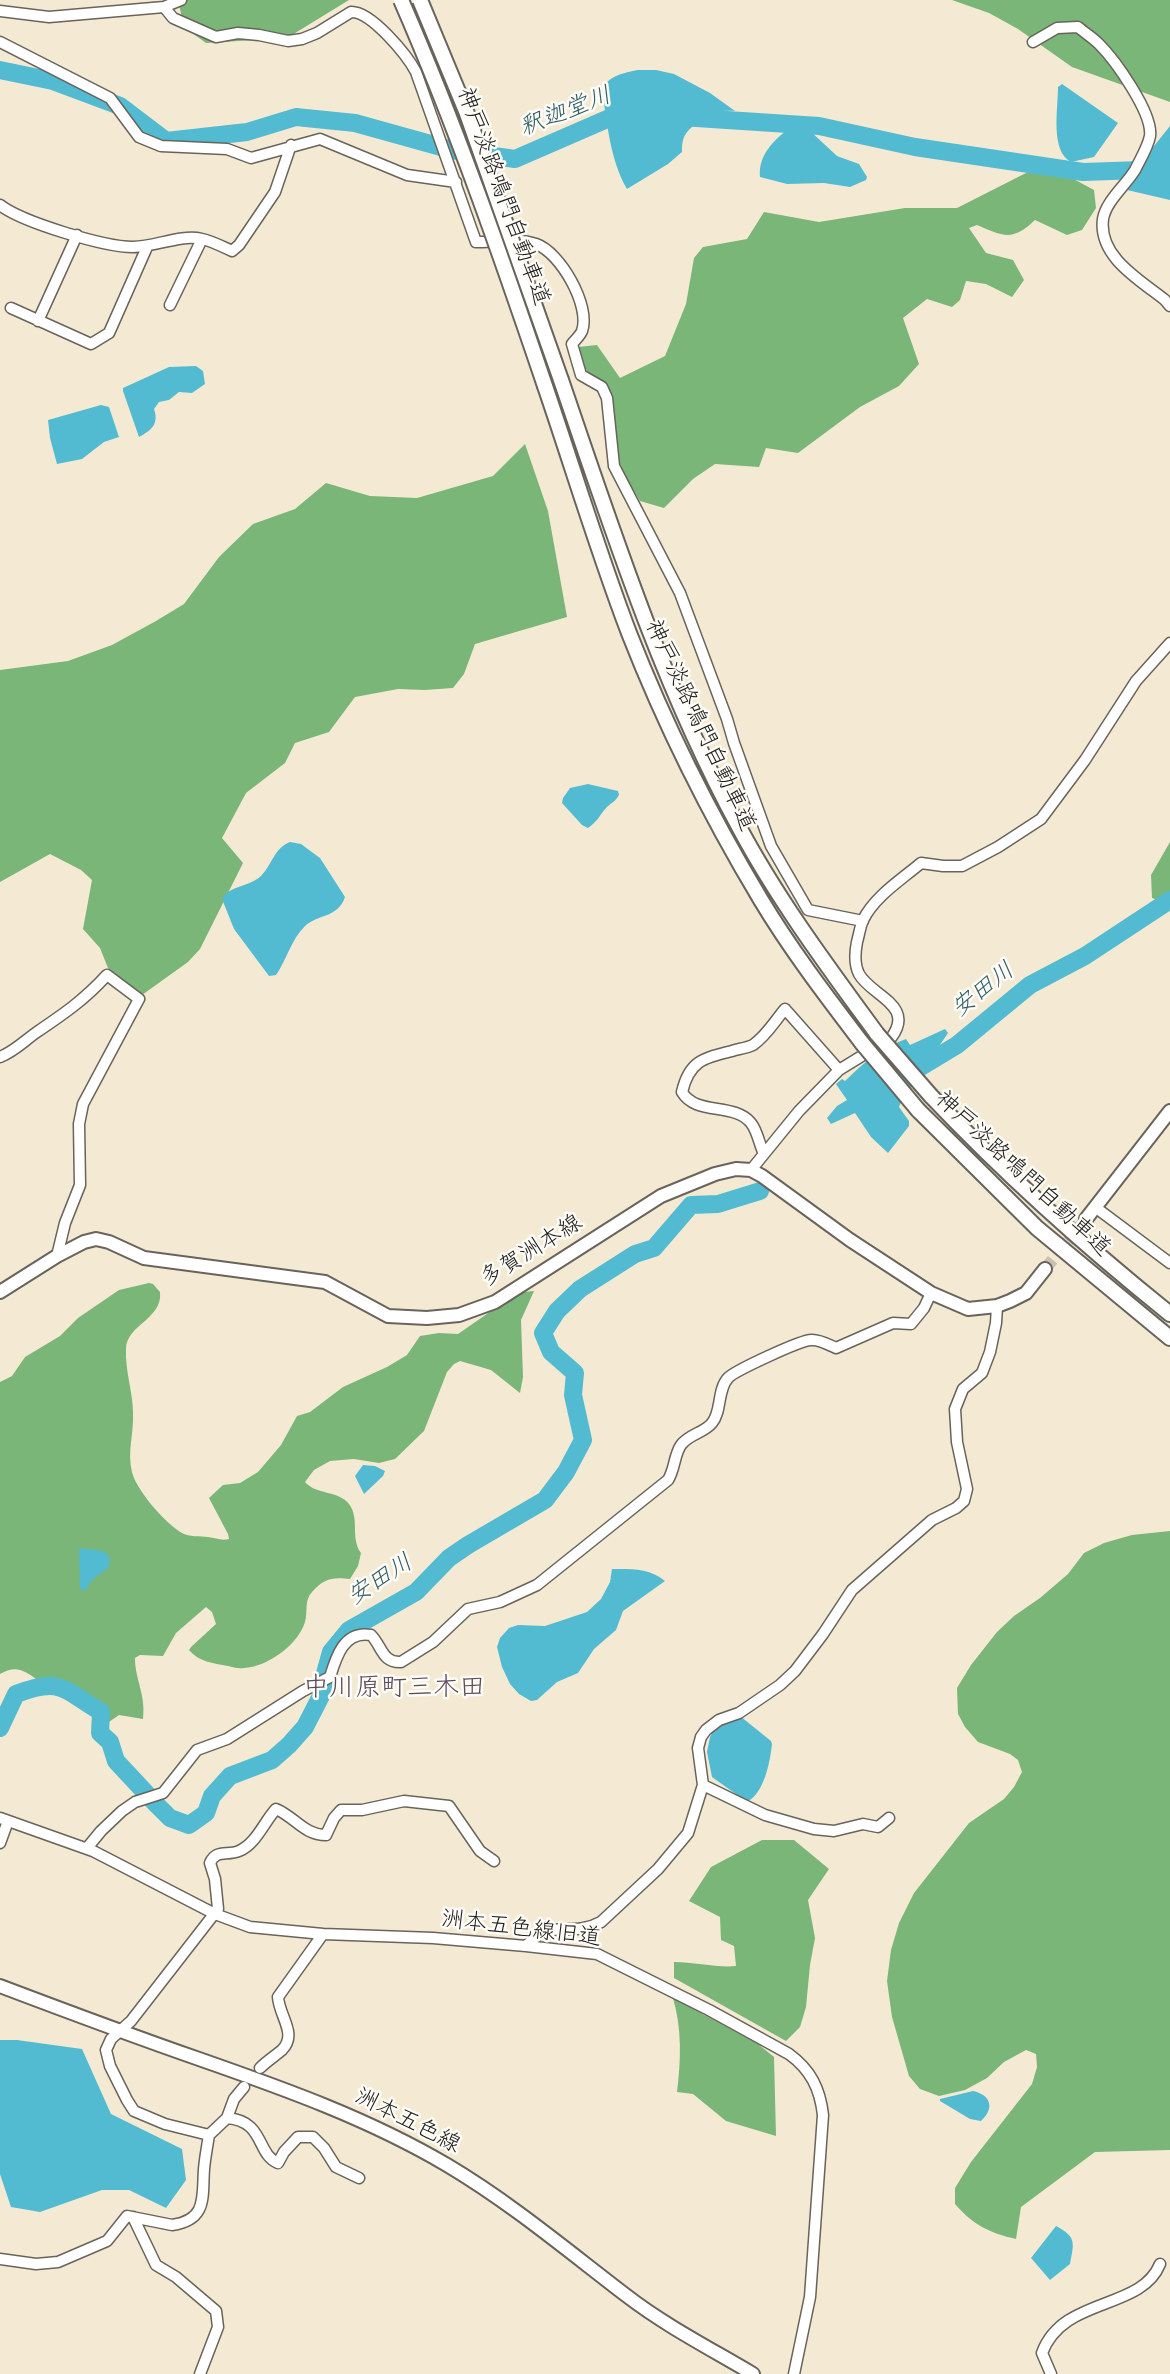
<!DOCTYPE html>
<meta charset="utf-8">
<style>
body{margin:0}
canvas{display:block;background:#f4ead3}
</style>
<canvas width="1170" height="2374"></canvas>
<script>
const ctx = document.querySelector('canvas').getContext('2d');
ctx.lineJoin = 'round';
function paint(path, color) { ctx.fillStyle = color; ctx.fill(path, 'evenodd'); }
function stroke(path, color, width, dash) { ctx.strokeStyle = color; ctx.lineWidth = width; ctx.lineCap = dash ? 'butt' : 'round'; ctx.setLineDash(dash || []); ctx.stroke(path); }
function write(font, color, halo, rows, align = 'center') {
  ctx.font = font + ' Mynerve,"Klee One",sans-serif'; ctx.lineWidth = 5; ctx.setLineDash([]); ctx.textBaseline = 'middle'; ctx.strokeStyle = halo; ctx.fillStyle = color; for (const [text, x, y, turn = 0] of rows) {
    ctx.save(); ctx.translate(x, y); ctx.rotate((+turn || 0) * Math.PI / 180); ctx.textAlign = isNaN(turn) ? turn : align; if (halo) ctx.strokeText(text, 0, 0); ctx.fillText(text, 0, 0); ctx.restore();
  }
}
paint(new Path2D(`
 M178,0H349L287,38L206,43L184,27Z
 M952,0H1170V102L1072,67L1018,29L989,13Z
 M1028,172L1066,175L1094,190L1096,208L1082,230L1067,235L1035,220C1012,242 1003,236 977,225L969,228L986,253L1013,260L1024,280L1012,297L986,284L966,281L960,300L952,307L927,299L903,318L919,364L899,386L860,407L798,453L766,448L759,467L715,464L693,479L664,508L640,501L627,480L617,456L610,390L586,370L578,347L597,345L620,378L665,356L686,304L694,258L703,247L747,239L764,212L819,222L905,208H957Z
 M525,444L548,511L567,617L475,644L464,674L453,688L425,690L398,689L355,697L329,732L295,743L285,763L246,793L222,838L243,863L200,949L188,962L142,995L108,968L100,948L83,929L92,880L81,870L50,854L0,882V670L68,661L112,645L156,621L184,604L219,557L253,524L295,509L326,483L370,496L417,498L493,476Z
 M1170,842V904L1152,898L1151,875Z
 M149,1283L153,1284L160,1292C163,1319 126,1325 126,1349C125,1371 133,1392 133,1413C134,1433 127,1452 132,1472C136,1490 166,1524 182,1533C189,1537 200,1536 208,1537C216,1538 221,1541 229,1539L228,1534L209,1498L223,1485L240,1483L258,1472L281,1445L297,1416L310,1412L343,1387L387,1367L407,1355L420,1336L439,1333L458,1334L507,1300L523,1292L534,1291L521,1320L523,1377L520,1393L491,1370L460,1361L454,1364L447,1372L424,1431L395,1459L379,1463L354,1459L330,1461L314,1470L305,1482C316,1495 338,1490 349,1504C360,1518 350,1538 361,1553L358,1566L350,1579C333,1577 324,1578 312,1592C304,1600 308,1612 305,1622C298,1645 267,1667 244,1668C238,1669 233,1667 228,1666C213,1663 199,1662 189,1650L191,1647L216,1624L212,1612L206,1607L176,1633L163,1656L140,1655L135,1658C135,1680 146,1694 143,1719L119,1715L106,1724L103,1710C84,1699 64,1678 40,1682C26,1671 16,1664 0,1674V1382L12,1376L25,1357L60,1336L78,1318L119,1290Z
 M1170,1531V2150L1095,2152L1021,2207L1016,2239C990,2233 973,2225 955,2204V2188L971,2162L1032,2084L1037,2067L1036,2054L1026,2050L1004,2062L987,2078L965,2090L939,2096L920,2089L909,2076L892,2017L887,1981L891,1950L899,1923L914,1893L969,1823L1004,1799L1014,1787L1022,1772L1018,1760L1010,1754L978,1742L965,1727L958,1714L957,1688L971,1665L997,1632L1014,1616L1040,1598L1068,1574L1084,1553L1104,1543L1132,1535Z
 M762,1840H794L829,1869L808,1900L815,1938L810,1965L806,2007L800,2027L786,2041L674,1978V1962C694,1962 719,1968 736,1966L734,1946L721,1940L720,1917L689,1901L711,1867Z
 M673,1998L758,2044L774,2057L776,2136L726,2121L693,2094L677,2092C681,2060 682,2029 673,1998Z`), '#7ab677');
paint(new Path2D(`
 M638,70H656L674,74L710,93L735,111C715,110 713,112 697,123C685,132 682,137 682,152L668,164L627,189C610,160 607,122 602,89C610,75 623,73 638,70Z
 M1062,84L1118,123L1094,157L1071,162C1050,151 1058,109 1058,87Z
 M1170,126V200L1127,190L1150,151Z
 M790,128L809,130L837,156L859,164L867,177L866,180L850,187L824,183L787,184L760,177C758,156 773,140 790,128Z
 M196,366L203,371L205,384L192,393L179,392L169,400L159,402L154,409C159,424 152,430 139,437L123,391V388L169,367Z
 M101,405L109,407L119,437L104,442L82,459L57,464L50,438L48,420Z
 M588,784L618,791L619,795C616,801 611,803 606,808C599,816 598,821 588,828L582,825L562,803L563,798L570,788Z
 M290,842L301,844L320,858L345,897C338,918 318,914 305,926C291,940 287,959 276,975L269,976L234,929L222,899C230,885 249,887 261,876C272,865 274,848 290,842Z
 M945,1029L948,1033L901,1102L899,1107L909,1121V1126L888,1153L871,1137L855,1113L831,1124L827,1118L837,1106L847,1100L836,1084L842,1079L845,1081C862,1064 882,1047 906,1039L910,1045Z
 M363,1465L375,1466L385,1471L383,1476L364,1494L355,1476Z
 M79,1548L103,1551L110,1557L109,1567L92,1580L85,1591L80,1589Z
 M612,1569C631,1569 650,1568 665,1581L623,1611L616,1630L594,1649L578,1673L557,1682L537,1700L531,1701L519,1694L510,1684L502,1667L497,1647L500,1638L509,1628L518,1625L545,1626L587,1612L601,1599L610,1582Z
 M740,1716L771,1741L772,1744C770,1763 764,1793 747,1802L712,1777L707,1752L710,1737L717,1724Z
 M0,2040H17L82,2049L111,2114L182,2149L186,2180L166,2208L129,2190H102L40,2212L11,2207L0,2174Z
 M973,2091C991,2095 995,2108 981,2121L970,2119L940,2101V2099Z
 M1056,2226C1077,2237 1074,2243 1070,2264L1050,2280L1031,2258Z`), '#53bbd1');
stroke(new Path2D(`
 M0,70L53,81L120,106L166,141L247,132L296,117L355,123L452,150L515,159L621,113H629
 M681,117L819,126L915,147L1083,172L1170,169
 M909,1074L957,1045L1030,985L1085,956L1170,900
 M0,1728L16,1694C62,1677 62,1689 101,1712L100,1733L110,1742L116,1761L157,1805L170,1818L189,1825L206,1813L212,1796L230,1776L272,1760L289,1745L305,1727L322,1694L326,1682L324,1677L331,1652L349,1630L416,1592L449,1558L468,1545L545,1500L566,1472L583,1440L573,1395L575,1373L551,1352L543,1333L557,1311L580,1289L635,1254L654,1248L691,1205L718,1204L760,1191`), '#53bbd1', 18);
stroke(new Path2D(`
 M1045,1269L1086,1219`), '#c9c1ae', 12, [12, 6]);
const minor = new Path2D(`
 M164,7L173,18L216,37L238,33L259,35L288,41L302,39L317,33L351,12C371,11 407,55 416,72L476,242C494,242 519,238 536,244C560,252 591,306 582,331C580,336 575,340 572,344L581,375L602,387L607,398L614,466L680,593L727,719L734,743L771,846L808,910L863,921
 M0,11L49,17L164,7L181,0
 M0,42L110,98L139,137L161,146L227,149L251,158L320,139L407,175L456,182
 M1033,42L1057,28L1078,27C1085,33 1093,38 1099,44C1115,60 1153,113 1150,136C1148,147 1140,160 1135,170C1126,185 1106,201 1103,219C1098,257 1140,280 1165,300L1170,306
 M0,205C22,222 104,247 133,247C155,247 180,234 202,239C212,241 223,247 232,251L239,245L275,192L291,145
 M170,305L202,239
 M11,308L91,344L109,333L147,247
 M38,321L77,235
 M0,1057C15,1051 24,1041 37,1032C65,1013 84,1000 107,975L139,999L83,1104L79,1124L80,1185L65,1223L57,1256
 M764,1154C759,1144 758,1132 751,1123C734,1102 696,1116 682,1092C689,1062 702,1058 732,1051C738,1049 747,1048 753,1045C767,1035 774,1022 785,1009L839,1070
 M751,1170L799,1111L839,1070L891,1038C916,1005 871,996 859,974C854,964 855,952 857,942C859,935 860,927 863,920C875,896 901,880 921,863L943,866H962L998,847L1041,819L1085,760L1136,681L1170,643
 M1095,1207L1170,1263
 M703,1785L765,1815L814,1829L834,1831L863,1824L878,1827L889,1818
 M0,1818L93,1851L215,1914L250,1927L323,1934L433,1938L526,1946L597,1954L709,2010L789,2054C811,2070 820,2089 823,2115L810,2297L794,2374
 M0,1843L8,1821
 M87,1848L101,1831L122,1811L135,1802L163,1793L197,1750L227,1739L303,1691L330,1677C336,1657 344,1630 371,1635C382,1646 382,1663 401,1662L433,1642L468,1609L500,1602L537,1585L668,1480C675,1469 674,1455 681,1445C689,1434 704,1433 712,1423C722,1411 717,1390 728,1378C734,1371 801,1340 811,1340C819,1339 829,1345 836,1348L893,1323L911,1324L924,1308L931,1293
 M526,1946L541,1932C562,1926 579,1934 601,1922L658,1869L688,1833L703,1785L698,1748L701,1737L706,1730L719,1720L739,1713L780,1685L795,1671L823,1634L852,1590L932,1520L956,1508L964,1501L967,1489L957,1442L955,1409L963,1389L982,1373L990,1352L996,1323L997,1306
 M260,2068C267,2061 275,2056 282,2050C298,2034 279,2016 278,1997L323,1934
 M227,2118C265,2121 256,2154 278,2163L284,2152L298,2137H313L324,2148L336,2167L359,2178
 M209,2135L227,2118L234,2099L244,2087
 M133,2217L156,2265L176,2277L216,2311L218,2327L200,2374
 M0,2259L36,2264L58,2262L107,2241L127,2216L172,2225C208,2220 202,2196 204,2169C205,2158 207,2147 209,2135L165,2124L134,2111L127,2100L110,2066L106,2050L111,2039L131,2021L218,1909L215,1879L210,1863C216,1849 227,1856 239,1851C256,1844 264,1822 276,1809C295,1817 304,1835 326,1835L334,1818L341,1810H362L404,1801L449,1806L480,1851L494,1861
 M1051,2374L1042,2353C1063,2296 1141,2311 1160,2264`);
const major = new Path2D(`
 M1086,1219L1170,1111
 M0,1292L57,1256L84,1242L96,1239L109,1242L144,1258L325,1282L388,1316L427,1318L459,1315L495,1302L661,1196L715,1174L736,1169L751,1170L762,1176L850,1240L931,1293L968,1309L997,1306L1010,1301L1026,1293L1045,1269
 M0,1986C66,2011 133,2036 199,2059C285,2089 369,2119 447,2165C511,2203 568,2251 627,2296C666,2326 711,2349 753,2374`);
const highway = new Path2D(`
 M561,380C613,532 662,685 739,827C778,900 828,967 877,1034
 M545,386C573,468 598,552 629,633C665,725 710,815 761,900C791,950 827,997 862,1043
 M931,1096C1006,1175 1084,1245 1170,1314
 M918,1110L1037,1228L1170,1338`);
stroke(minor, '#68645c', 13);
stroke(major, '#68645c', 16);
stroke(highway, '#68645c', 18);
stroke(minor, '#fff', 10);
stroke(major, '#fff', 12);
stroke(highway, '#fff', 14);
const highwayBridge = new Path2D(`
 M401,0C456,126 501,256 545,386
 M420,0L466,111L561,380
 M877,1034L931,1096
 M862,1043L918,1110`);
stroke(highwayBridge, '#68645c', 18, []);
stroke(highwayBridge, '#fff', 14);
write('23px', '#1c1c1c', '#fdfcf7', [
 ["神戸淡路鳴門自動車道",502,197,70],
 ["神戸淡路鳴門自動車道",699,726,65],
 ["神戸淡路鳴門自動車道",1022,1175,43],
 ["多賀洲本線",532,1252,-32],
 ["洲本五色線旧道",521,1930,7],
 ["洲本五色線",407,2122,27]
]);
write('italic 24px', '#325c64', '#fdfcf7', [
 ["釈迦堂川",566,113,-21],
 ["安田川",984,991,-38],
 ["安田川",381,1581,-33]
]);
write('26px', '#5a4a5a', '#fdfcf7', [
 ["中川原町三木田",394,1690]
]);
</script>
